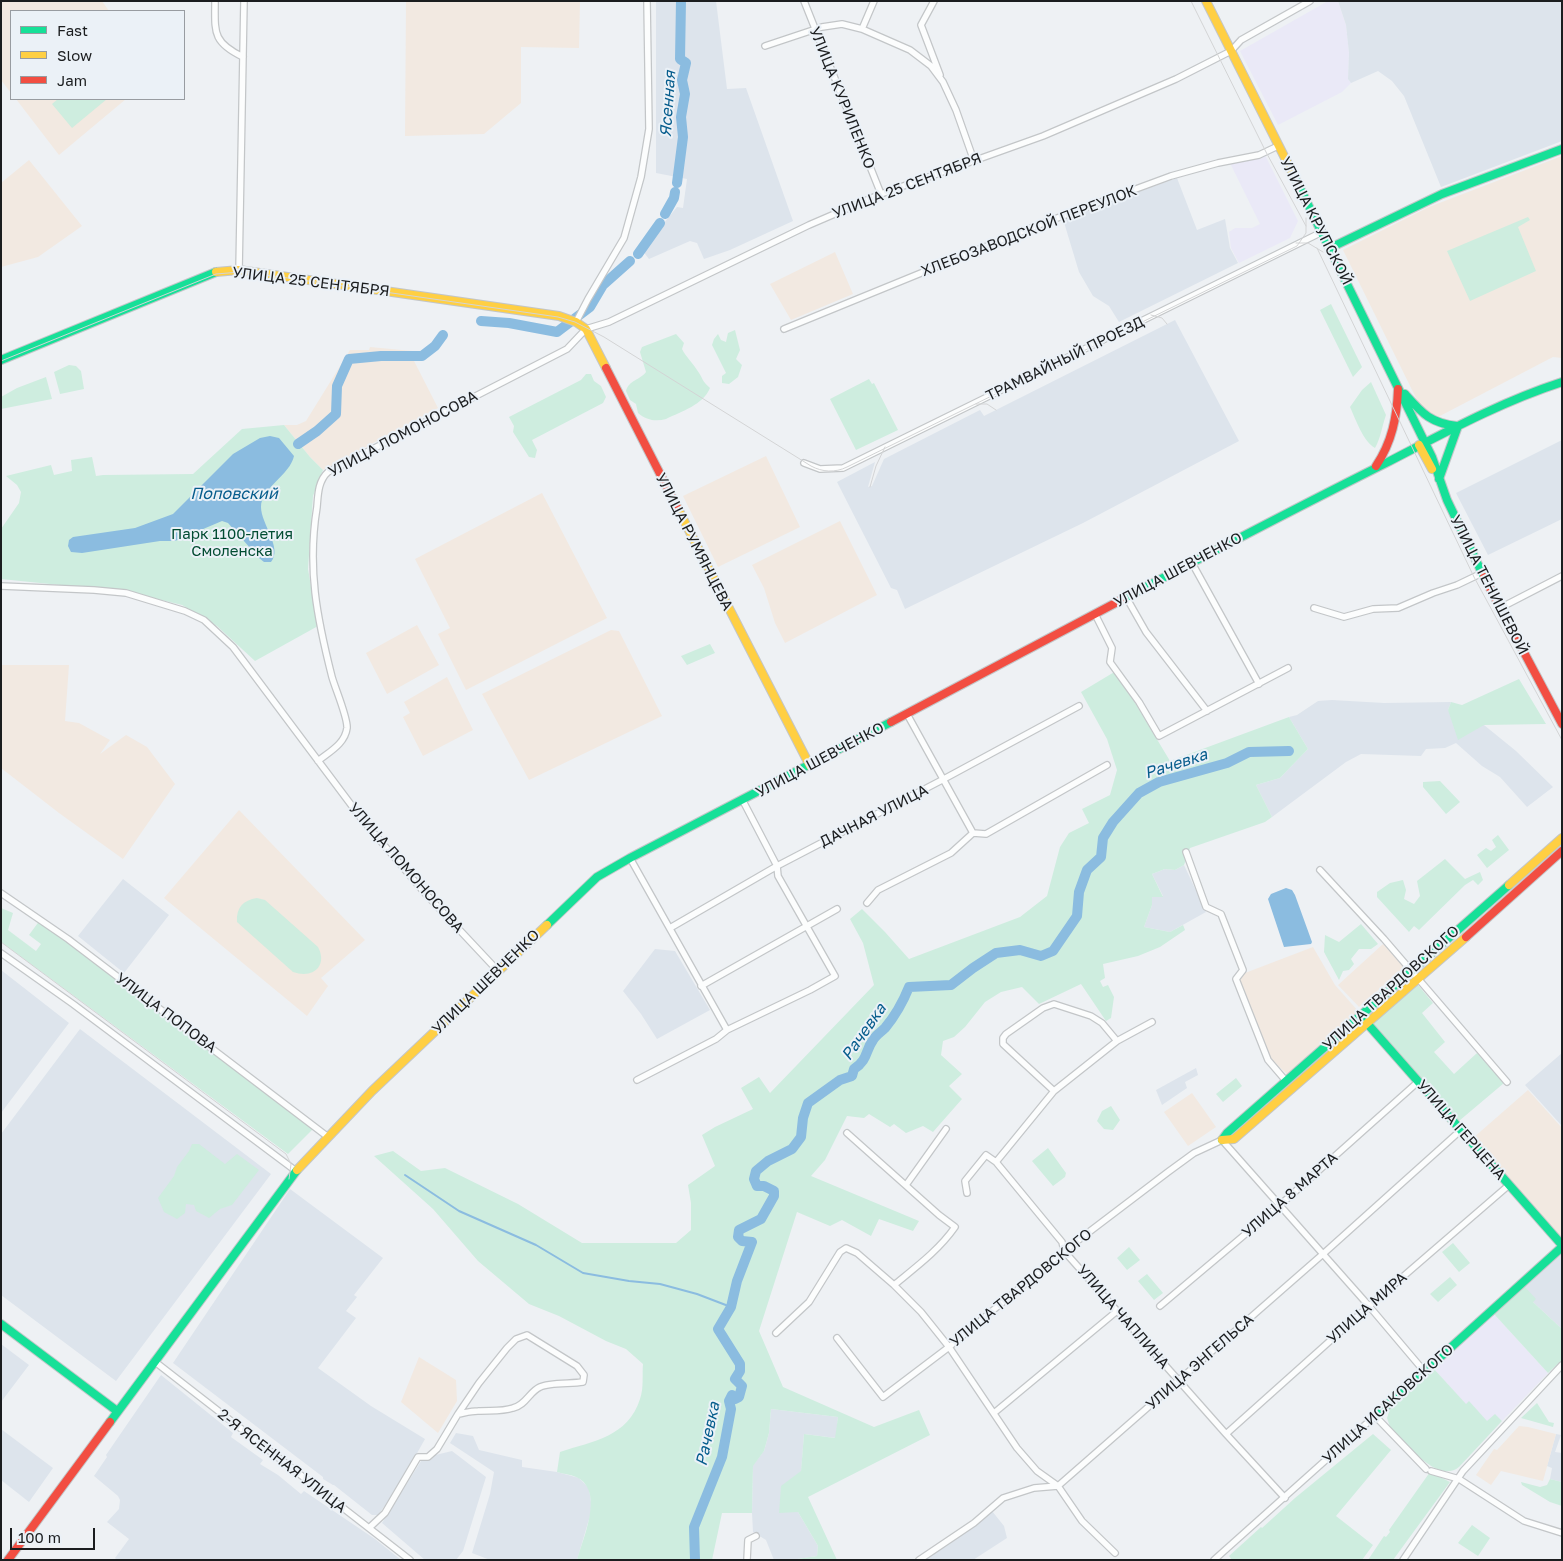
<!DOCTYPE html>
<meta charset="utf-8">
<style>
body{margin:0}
#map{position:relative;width:1563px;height:1561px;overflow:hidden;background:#eef1f4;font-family:"Golos Text",sans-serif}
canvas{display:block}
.frame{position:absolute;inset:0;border:2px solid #1b1d1f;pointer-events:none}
.legend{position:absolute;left:10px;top:10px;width:175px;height:90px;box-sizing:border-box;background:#ebf1f7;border:1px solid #989ca1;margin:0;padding:6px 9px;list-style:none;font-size:15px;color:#1b1d1f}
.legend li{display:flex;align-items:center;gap:10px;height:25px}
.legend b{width:25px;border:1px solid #989ca1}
.scale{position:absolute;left:10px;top:1528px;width:85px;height:22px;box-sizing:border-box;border:2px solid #1b1d1f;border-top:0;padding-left:6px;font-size:15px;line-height:18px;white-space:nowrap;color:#1b1d1f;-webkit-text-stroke:4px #ebf1f7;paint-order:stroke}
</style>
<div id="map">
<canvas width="1563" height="1561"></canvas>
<div class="frame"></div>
<ul class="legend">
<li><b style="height:6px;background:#16e098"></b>Fast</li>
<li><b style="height:6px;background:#ffcf43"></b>Slow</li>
<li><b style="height:6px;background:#f24e42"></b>Jam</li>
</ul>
<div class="scale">100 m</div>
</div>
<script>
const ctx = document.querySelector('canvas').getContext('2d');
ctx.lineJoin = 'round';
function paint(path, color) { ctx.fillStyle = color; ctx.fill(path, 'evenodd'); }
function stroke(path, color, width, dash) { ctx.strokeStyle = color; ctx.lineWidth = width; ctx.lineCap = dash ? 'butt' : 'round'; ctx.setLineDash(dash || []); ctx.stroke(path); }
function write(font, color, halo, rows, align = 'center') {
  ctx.font = font + ' "Golos Text",sans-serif'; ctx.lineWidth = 4; ctx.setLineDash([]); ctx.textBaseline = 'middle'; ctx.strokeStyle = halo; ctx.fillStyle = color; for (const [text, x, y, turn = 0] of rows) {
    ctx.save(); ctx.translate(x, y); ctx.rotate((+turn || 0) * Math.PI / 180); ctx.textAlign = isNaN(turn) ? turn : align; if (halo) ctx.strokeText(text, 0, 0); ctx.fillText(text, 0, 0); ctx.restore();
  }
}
paint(new Path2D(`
 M1328,1H1338L1346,25L1349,53L1348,79L1351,83L1342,92L1278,125L1240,51Z
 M1265,155L1298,221L1290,238L1239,263L1231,248L1229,232L1235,228H1252L1260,224L1230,163Z
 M1494,1314L1548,1373L1502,1421L1495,1415L1487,1422L1469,1402L1466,1405L1434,1369Z`), '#eae9f7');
paint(new Path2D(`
 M656,1H716L727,89L746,88L793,221L730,250L704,259L697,243L690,241L649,259L642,250L677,207L683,208L687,179L656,173Z
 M1338,1H1562V141L1441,187L1404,96L1392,81L1378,71L1351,83L1348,79L1349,53L1346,25Z
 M1177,178L1197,230L1225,219L1230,248L1238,263L1119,322L1109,306L1093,296L1079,272L1063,219Z
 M1175,320L1239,441L1083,523L905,609L897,590L891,588L837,482L875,462L868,487L872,486L884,459L980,410L984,416Z
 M1562,440V519L1488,555L1456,493Z
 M1332,700L1384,703L1451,702L1448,710L1484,725L1516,751L1553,787L1527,807L1500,777L1482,766L1456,743L1445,748L1426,749L1421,756L1361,754L1346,762L1272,817L1256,785L1280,778L1308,749L1289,717L1297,715L1318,701Z
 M1184,865L1206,912L1170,932L1144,927L1152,905L1151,897L1163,896L1152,874L1165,869L1175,870Z
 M123,879L169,915L124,973L78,936Z
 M655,949L675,951L710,1010L657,1039L641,1014L623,991Z
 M1,970L69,1023L1,1113Z
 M80,1029L271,1174L116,1381L1,1295V1134Z
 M1562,1053V1126L1525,1085Z
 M1196,1068L1198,1075L1185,1082L1187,1088L1162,1105L1156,1090Z
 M290,1189L383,1258L354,1295L357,1297L346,1311L356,1318L318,1368L371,1406L425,1439L397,1489L378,1515H372L334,1485H333L323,1479V1477L173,1363Z
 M1560,1253H1562V1329L1533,1302L1524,1286Z
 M1,1344L29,1365L1,1402Z
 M161,1375L233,1433L231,1437L263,1460L260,1464L278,1475L301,1494L304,1491L375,1539L401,1560H117L115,1558L129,1539L107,1522L119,1509L120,1500L118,1496L94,1476L107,1457L106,1455Z
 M771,1409L838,1417L836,1438L804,1434L798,1512L818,1546L817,1556L791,1560H774L766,1540L753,1532L752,1513L753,1465L764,1451L769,1433Z
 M1,1429L53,1468L29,1502L1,1480Z
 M456,1433L473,1436L479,1450L522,1460V1467L557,1472L579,1478L589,1488L592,1509L577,1560H490L472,1553L490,1494L494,1472L450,1443Z
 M1556,1434L1561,1435L1555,1452L1562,1453V1482L1550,1479L1552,1468L1547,1466Z
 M452,1451L486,1477L463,1551L456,1560H425L382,1523L423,1458Z
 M992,1511L1004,1526L1007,1538L973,1560H923Z`), '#dde4ec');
paint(new Path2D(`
 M1,1H102L109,11H11V93L1,80Z
 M406,1H580L579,48L521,47V103L484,134L405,136Z
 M16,99H126L59,155Z
 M1562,156V358L1553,357L1436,418L1418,402L1343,250L1429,207Z
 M29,160L82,226L38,257L1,267V183Z
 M835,252L853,294L791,320L770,284Z
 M370,347L412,351L413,359L438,408L323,470L310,457L284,425H297L306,421L350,350H369Z
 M766,456L800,527L718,567L683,496Z
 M542,493L607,618L466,690L438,634L450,628L415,559Z
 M840,521L877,595L785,643L775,623L764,588L752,565Z
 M417,625L439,665L387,694L366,653Z
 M611,630L619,631L662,716L529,780L482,694Z
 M1,665H69L65,721L79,723L110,740L100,754L126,735L147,747L175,784L123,859L59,813L1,768Z
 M447,677L473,730L423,756L403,717L410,713L404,702Z
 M239,810L365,940L321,978L328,986L307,1016L164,898Z
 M1383,944L1404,967L1359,1007L1338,985Z
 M1313,947L1335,985L1359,1012L1288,1075L1271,1059L1239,979L1245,973Z
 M1528,1090L1562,1128V1238L1473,1138Z
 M1192,1093L1216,1127L1188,1146L1164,1112Z
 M419,1357L456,1380L457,1401L438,1433L401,1402Z
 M1519,1426L1528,1427L1556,1434L1543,1481L1501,1471L1491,1485L1476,1475L1494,1449L1497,1450Z`), '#f2e9e1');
paint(new Path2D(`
 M58,99H107L72,128L52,104Z
 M1528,217L1530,220L1518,227L1536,271L1470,301L1447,251Z
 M1331,304L1362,367L1353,377L1320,310Z
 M735,330L740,350L736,359L742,365L738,377L729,384L722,383V376L726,373L712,345L714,339L718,334L721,340L726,342L728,333Z
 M676,334L684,343L682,349C686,357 693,363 697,370C703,378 701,380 710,388C703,405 682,411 666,419C656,422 646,420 638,413L636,404L630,400L626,391C629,380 640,380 646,372L640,352L642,347Z
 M69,365L76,366L81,371L84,389L60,394L54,372Z
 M586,374H591L594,381L601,386L606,397L603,403L532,440L537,450L535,458L529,457L513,432L514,426L509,417L581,380Z
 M46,377L52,399L1,409V397L17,388Z
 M869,379L872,384L874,383L898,430L856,450L830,399Z
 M1371,382L1386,415C1382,426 1381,437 1375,448C1363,441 1356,420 1350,407L1362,390Z
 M284,425L310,457L323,470L313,496L308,569L318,626L255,661L217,626L182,605L128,592L1,579V529L19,503L21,492L17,485L6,476L51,465L54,475L72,471L71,460L92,457L96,476L103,475L193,474L242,429Z
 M710,644L715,653L687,665L681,656Z
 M1116,671L1170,761L1289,717L1308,749L1280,778L1256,785L1272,817L1265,822L1190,848L1184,865L1175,870L1165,869L1152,874L1163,897H1152V905L1144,927L1170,932L1183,925L1185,930L1160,947L1138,956L1103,964L1105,978L1100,981L1103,987L1108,985L1114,997L1111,1018L1106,1021L1081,984L1039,1004L1022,987L1001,992L985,1002L965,1027L954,1037L943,1041L941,1055L962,1074L949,1086L962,1099L933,1132L923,1126L906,1133L894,1124L890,1127L869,1114L864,1118L847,1116L825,1160L811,1176L919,1221L913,1231L879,1219L871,1236L842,1220L830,1226L797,1212L759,1331L783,1387L874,1427L919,1410L930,1435L808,1497L837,1560H791L817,1556L818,1546L798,1512L779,1513L781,1486L801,1471L804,1434L835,1438L838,1417L771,1409L769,1433L764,1451L753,1466L752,1513H722L712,1560H577C583,1538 603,1495 580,1479C574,1475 564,1474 557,1472L560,1452C593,1441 628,1437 640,1399C644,1388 642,1375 643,1364L626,1349L606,1341L559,1316L529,1304L478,1261L433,1209L374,1156L393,1151L421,1171L445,1168L518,1204L582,1243H676L691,1230V1203L688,1185L715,1166L702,1135L715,1127L753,1109L741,1088L759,1077L770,1093L874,985L863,943L850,919L862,909L885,932L909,959L1020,917L1047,896L1060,847L1069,833L1089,823L1082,809L1110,795L1117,770L1107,739L1081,692Z
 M1519,679L1546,724L1484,725L1458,740L1448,710L1451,702L1462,705Z
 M1440,781L1460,802L1446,814L1423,787V782Z
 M1498,835L1509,850L1487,868L1477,855L1486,848L1491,851L1496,847L1492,840Z
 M1445,859L1465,879L1480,872L1483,880L1478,885L1473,880L1465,885L1419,930L1414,926L1409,932L1377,897V892L1390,883L1403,880L1406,890L1404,899L1414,904L1420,896L1417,881Z
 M257,898L265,900L318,947C328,966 313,979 293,972L237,922C236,908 243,900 257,898Z
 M1,908L13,913L8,930L36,951L41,944L29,935L40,920L314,1128L288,1154L1,942Z
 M1361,924L1378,944L1371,949H1359L1351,959L1354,964L1349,970L1343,971L1339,980L1324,952L1325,935L1339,942Z
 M1418,985L1433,1003L1422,1013L1445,1042L1434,1052L1454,1074L1477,1053L1504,1083L1459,1121L1371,1025Z
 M1236,1078L1242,1086L1223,1102L1216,1094Z
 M1111,1106L1120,1120L1113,1130L1104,1129L1097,1121L1102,1111Z
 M192,1144H199L225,1164L237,1154L259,1170L232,1205L220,1209L209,1218L196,1211L194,1205L186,1204L185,1213L177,1219L164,1212L158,1198L174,1176L177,1167L189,1151Z
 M1048,1148L1066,1173L1065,1177L1053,1186L1032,1161Z
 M1453,1243L1470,1263L1459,1272L1442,1252Z
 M1129,1247L1140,1260L1127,1270L1117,1258Z
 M1147,1274L1163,1293L1154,1300L1138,1281Z
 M1450,1277L1457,1285L1438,1302L1430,1294Z
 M1524,1286L1536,1299L1533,1302L1562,1329V1360L1548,1373L1494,1314Z
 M1434,1369L1466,1404L1469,1401L1487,1421L1495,1414L1502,1421L1459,1467C1437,1485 1404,1441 1390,1427L1387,1418L1390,1409Z
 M1537,1403L1549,1422L1554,1423L1553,1427L1521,1418Z
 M1373,1434L1391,1450L1336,1516L1373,1545L1362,1560H1232L1229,1556L1261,1527L1262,1528L1295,1498Z
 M1430,1472L1450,1482L1393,1560H1368L1384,1536L1386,1537L1390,1532L1389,1530Z
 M1550,1479L1562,1482V1506L1550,1502L1522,1485L1521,1482L1540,1487L1547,1485Z
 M1472,1525L1490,1538L1478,1556L1458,1543Z`), '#ceeddf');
paint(new Path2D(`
 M270,436L279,438L294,456C290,475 261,488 261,507C261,524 283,548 271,562H264L259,558L228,523L222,521L175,541H160L82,553L71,552L68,546L69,540L73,537L135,528L173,514L233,454L260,438Z
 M1286,888L1292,890L1295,895L1312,942L1311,944L1284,947L1268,899L1271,894Z`), '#8bbce0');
stroke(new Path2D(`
 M405,1175L459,1211L536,1245L583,1273L629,1281L660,1284L697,1294L731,1307`), '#8bbce0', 2);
stroke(new Path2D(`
 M677,183L683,137L681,117L685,94L682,80L686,63L680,59L681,1
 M665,214L674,198L675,192
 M638,254L660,223
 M481,321L509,323L557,332L590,307L603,285L630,261
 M298,444L317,431L336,414L337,386L349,359L381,356H422L435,346L443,335
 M695,1560L694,1527L722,1457L731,1409L729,1401L732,1395L735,1399L739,1397L742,1386L735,1379L740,1371V1364L718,1329L731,1307L737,1281L752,1242L742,1241L738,1237L739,1230L761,1219L774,1196V1191L764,1186H757L754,1179L756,1171L768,1161L792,1149L801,1137L803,1118L808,1103L840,1080L852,1076L854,1069C868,1060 865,1051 873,1040C876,1035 881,1032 885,1028C895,1016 903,1002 909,987L951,985L973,968L996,953L1020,950L1041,956L1053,951L1077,916L1079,892L1087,870L1101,857L1103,838L1113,822L1139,793L1159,782L1227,763L1249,752L1289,751`), '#8bbce0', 10);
const street = new Path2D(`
 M215,1C215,32 212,42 243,57
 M804,1L881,194
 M934,1L921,25L940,75
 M862,29L874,1
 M765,46L822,27L842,24L862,29L910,50L931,66L943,82L956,110L974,161
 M239,270L244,1
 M576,322L588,299L624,238L641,177L649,129L647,1
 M784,329L1041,224L1171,176L1218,163L1259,155L1278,146
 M804,463L820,469L843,468L1322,232
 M1192,563L1259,684
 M1,586L94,590L126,593L185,611L204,620L233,647L361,818L423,891L498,971
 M1126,597L1146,632L1207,711
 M1314,608L1344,617L1373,609L1398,608L1433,593L1457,585L1482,573
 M1500,608L1562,576
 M1095,614L1112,648L1110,662L1139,702L1159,736L1288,668
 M907,714L973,833
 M318,761C329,752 345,744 347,728C348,718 335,688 332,677C317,618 307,568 317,507C318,495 318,481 328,472L567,349L586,329L609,322L809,225L881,194L1043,136L1176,79L1231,51L1241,40L1310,1
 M1186,852L1206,907L1221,914L1243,970L1236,979L1268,1060L1286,1081
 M630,858L727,1030
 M1320,870L1384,939L1507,1082
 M1,893L68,939L328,1137
 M867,903L878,890L951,853L973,833L986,834L1107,765
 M670,928L777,866L942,780L1079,706
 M1,953L73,1004L296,1171
 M701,986L837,909
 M637,1080L716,1039L727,1030L810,990L835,976L778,876L777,866L743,801
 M1054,1091L1003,1044V1038L1006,1034L1043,1008L1054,1004L1091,1016L1102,1023L1117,1041
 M847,1133L939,1215L955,1227C939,1250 916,1267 894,1285
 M996,1162L1054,1091L1117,1041L1152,1022
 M906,1185L946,1129
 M967,1193L965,1181L986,1155L996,1162L1062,1242L1064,1251L1226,1434L1285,1498
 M1160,1306L1280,1205L1419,1081
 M776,1333L809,1302L840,1252L846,1248L857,1253L894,1285L921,1312L949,1347L1017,1448L1037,1471L1058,1486L1082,1521L1115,1553
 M837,1338L883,1397L949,1347L1064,1251L1168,1172L1194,1153L1222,1140L1369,1306L1424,1371
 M154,1361L410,1560
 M994,1413L1117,1311
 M1226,1434L1369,1306L1509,1185
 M1431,1471L1459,1479L1524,1521L1562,1533
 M369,1528L385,1513L418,1457H428L437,1449L458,1414C464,1413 471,1411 478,1411C490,1410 501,1412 513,1408C526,1405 529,1392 540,1387C549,1382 572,1384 583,1382L584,1375L577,1366L527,1335L516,1339L507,1348L479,1383L458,1414
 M747,1560L748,1540L756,1536
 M919,1560L974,1523L1003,1498L1034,1488L1058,1486L1323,1254L1461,1130
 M1214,1560L1375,1416L1426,1469
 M1403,1560L1463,1471L1562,1365`);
const fast = new Path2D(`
 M1292,172L1432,457L1447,500L1484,577
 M1330,248L1442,194L1562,149
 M1,360L216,272
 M1405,394C1422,413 1430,423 1457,426
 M1439,479L1458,426
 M1123,599C1210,553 1298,507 1386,463C1444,433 1500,402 1562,382
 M547,925L597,877L630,858L891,722
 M1365,1021L1562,1245
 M1222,1140L1227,1133L1509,885
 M1,1324L117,1411
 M1375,1416L1562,1247
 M110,1422L297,1170`);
const slow = new Path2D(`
 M1206,1L1292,172
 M216,272L239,270L559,316L576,322L586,329L606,368
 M1419,445L1432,469
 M677,507L810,766
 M1509,885L1562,838
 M1222,1140L1234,1139L1466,937
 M297,1170L372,1091L547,925`);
const jam = new Path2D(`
 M606,368L677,507
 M1376,466C1392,442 1397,417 1398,389
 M1484,577L1562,724
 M891,722L1123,599
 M1466,937L1562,851
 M8,1560L110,1422`);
stroke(street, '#c3c6c8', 8);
stroke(fast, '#c3c6c8', 10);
stroke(slow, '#c3c6c8', 10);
stroke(jam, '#c3c6c8', 10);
stroke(street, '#fcfdfd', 5.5);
stroke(fast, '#16e098', 8);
stroke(slow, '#ffcf43', 8);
stroke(jam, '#f24e42', 8);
stroke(new Path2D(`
 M1191,1L1266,152L1306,226
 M1296,243H1308L1323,252
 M1317,248L1474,577L1562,740
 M1151,315L1162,318L1167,324
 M1,361L216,274L240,272L281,277L558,317L575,322L604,337L811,466C822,472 835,473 847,467L1297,246L1306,233V218
 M976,404H987L996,410
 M870,487L876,466L885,447
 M1,942L286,1154L291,1164L289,1179`), '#d3d4d5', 1);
write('15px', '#1b1d1f', '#ebf1f7', [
 ["УЛИЦА КУРИЛЕНКО",842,98,68],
 ["УЛИЦА 25 СЕНТЯБРЯ",907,186,-21],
 ["УЛИЦА КРУПСКОЙ",1316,221,63],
 ["ХЛЕБОЗАВОДСКОЙ ПЕРЕУЛОК",1029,231,-21],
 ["УЛИЦА 25 СЕНТЯБРЯ",311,282,7],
 ["ТРАМВАЙНЫЙ ПРОЕЗД",1065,359,-26],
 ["УЛИЦА ЛОМОНОСОВА",403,434,-28],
 ["УЛИЦА РУМЯНЦЕВА",694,542,63],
 ["УЛИЦА ШЕВЧЕНКО",1178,570,-28],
 ["УЛИЦА ТЕНИШЕВОЙ",1489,585,63],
 ["УЛИЦА ШЕВЧЕНКО",820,760,-28],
 ["ДАЧНАЯ УЛИЦА",874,816,-27],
 ["УЛИЦА ЛОМОНОСОВА",406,868,49],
 ["УЛИЦА ШЕВЧЕНКО",486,982,-44],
 ["УЛИЦА ТВАРДОВСКОГО",1391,988,-42],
 ["УЛИЦА ПОПОВА",166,1013,37],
 ["УЛИЦА ГЕРЦЕНА",1461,1130,49],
 ["УЛИЦА 8 МАРТА",1290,1195,-41],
 ["УЛИЦА ТВАРДОВСКОГО",1021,1288,-39],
 ["УЛИЦА МИРА",1367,1308,-41],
 ["УЛИЦА ЧАПЛИНА",1123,1317,49],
 ["УЛИЦА ЭНГЕЛЬСА",1200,1362,-41],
 ["УЛИЦА ИСАКОВСКОГО",1388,1404,-42],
 ["2-Я ЯСЕННАЯ УЛИЦА",282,1461,38]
]);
write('15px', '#024c32', '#ebf1f7', [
 ["Парк 1100-летия",232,534],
 ["Смоленска",232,551]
]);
write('italic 16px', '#065c8c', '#ebf1f7', [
 ["Ясенная",668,104,-86],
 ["Поповский",234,494],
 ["Рачевка",1176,764,-18],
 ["Рачевка",864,1032,-55],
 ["Рачевка",708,1434,-78]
]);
</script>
